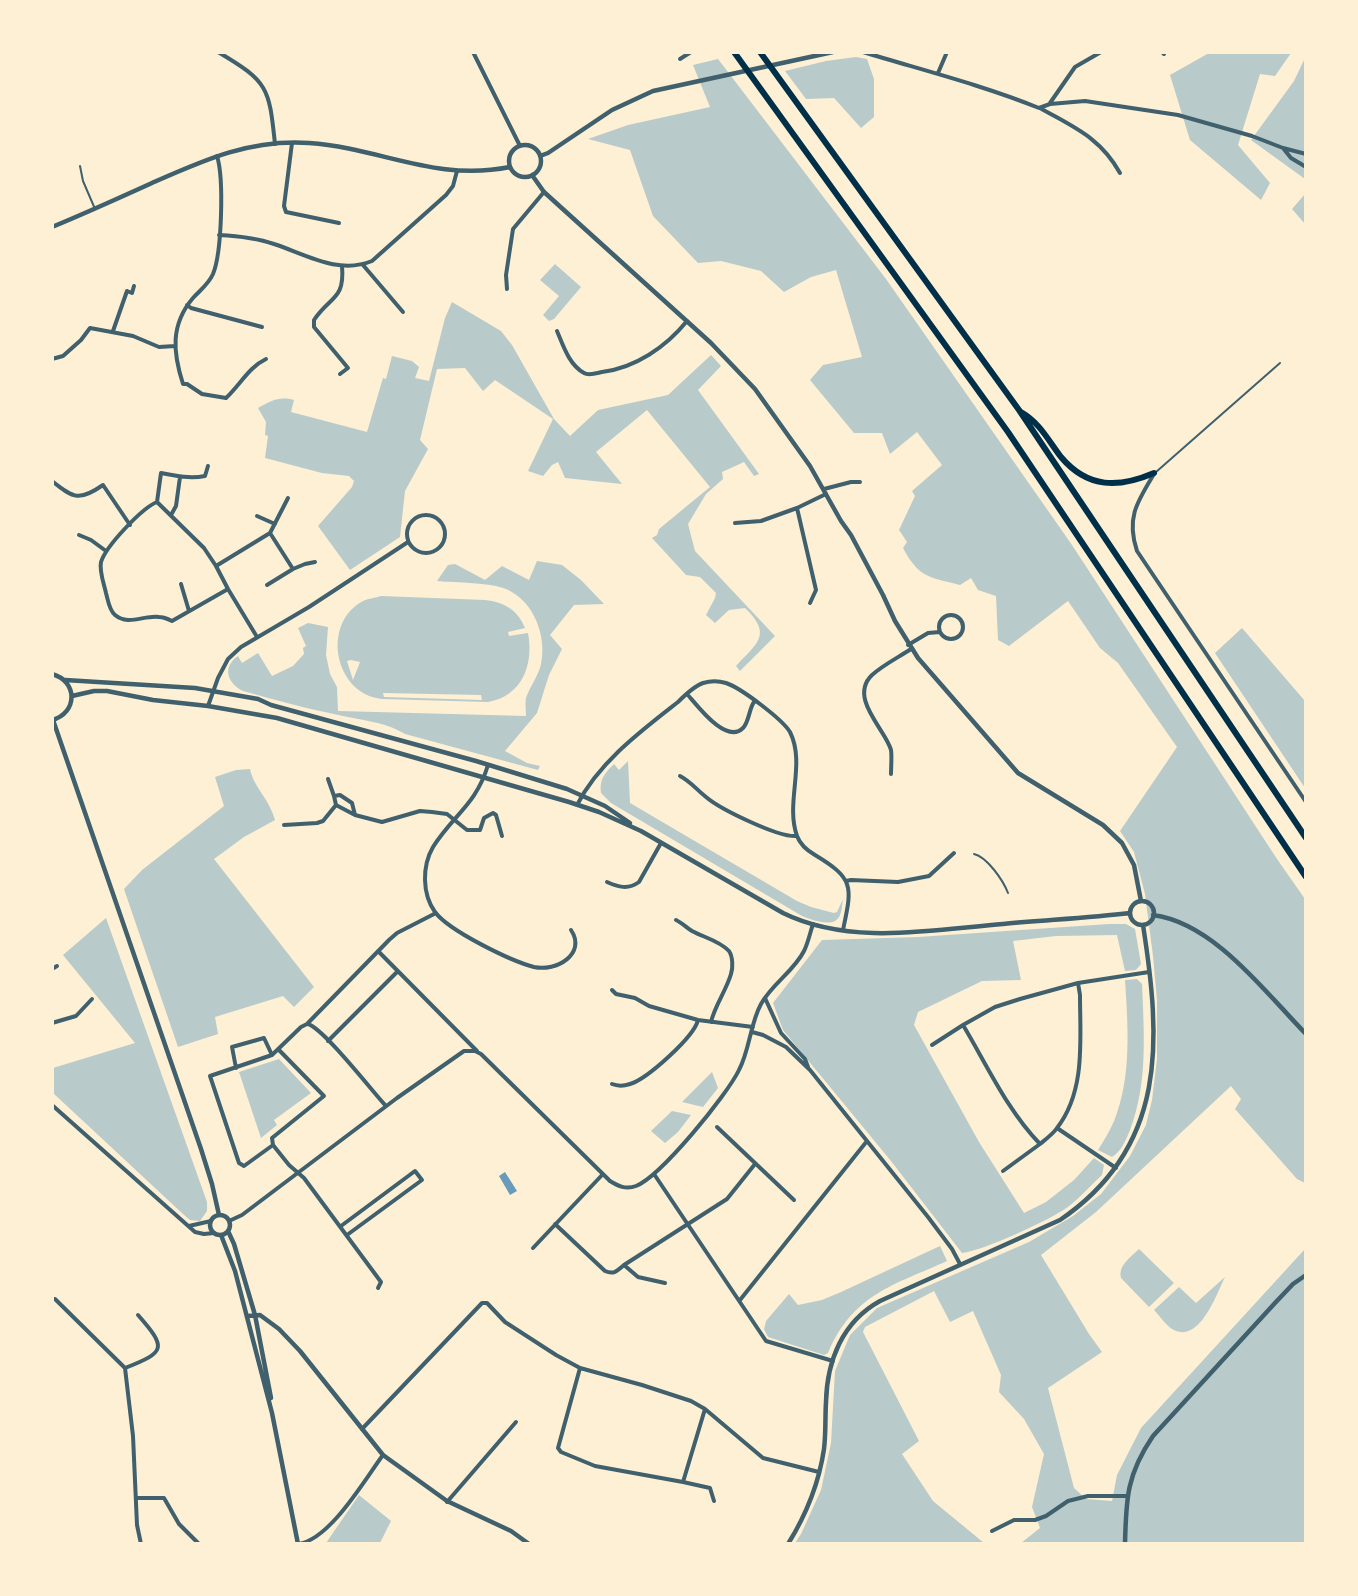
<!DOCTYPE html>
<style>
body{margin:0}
#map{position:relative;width:1358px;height:1596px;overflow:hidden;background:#fdf0d5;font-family:Rubik,sans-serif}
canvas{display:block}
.frame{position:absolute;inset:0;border:54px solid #fdf0d5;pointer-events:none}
</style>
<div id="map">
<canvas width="1358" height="1596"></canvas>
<div class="frame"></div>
</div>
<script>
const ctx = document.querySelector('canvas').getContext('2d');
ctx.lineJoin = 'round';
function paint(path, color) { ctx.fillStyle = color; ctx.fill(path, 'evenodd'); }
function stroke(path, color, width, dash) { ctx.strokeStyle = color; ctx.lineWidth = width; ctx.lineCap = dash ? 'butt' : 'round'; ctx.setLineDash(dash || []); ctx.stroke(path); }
paint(new Path2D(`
 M1209,53H1291L1275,76L1260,74L1238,145L1270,183L1261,200L1190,140L1170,75Z
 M856,57L867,59L874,79V117L861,128L834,98L806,99L785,71L826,61Z
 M1305,58V179L1251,140L1294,81Z
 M718,59L886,279L1072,545L1277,859L1305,899V1183L1297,1179L1235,1109L1241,1099L1231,1086L1096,1212L1041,1255L1089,1334L1102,1352L1048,1388L1074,1488L1086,1499L1112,1501L1117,1475L1141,1428L1305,1249V1543H1021L1040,1528L1032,1507L1044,1454L1024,1419L999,1392L1001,1375L973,1311L950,1322L934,1291L865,1327L863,1332L919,1441L902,1454L933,1501L984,1543H795L801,1534L821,1490L831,1443L835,1371L850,1335L877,1308L1029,1242L1073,1216L1101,1194L1130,1156L1146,1125L1152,1100L1157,1059V1000L1153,956L1145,894L1134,852L1120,831L1177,747L1118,663L1100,648L1068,601L1009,646L998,640L996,596L978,590L971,578L960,585C929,577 919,578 903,548L907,542L899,530L915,496L912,491L942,465L917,432L890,454L882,433H854L810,380L823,365L862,357L836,270L811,277L784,292L761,271L721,261L698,263L653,216L630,150L588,139L628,125L710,107L693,65Z
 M1305,194V224L1292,209Z
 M555,264L581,287L554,319L549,321L543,315L559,296L540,280Z
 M452,302L501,331L512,345L554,419L570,436L598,410L668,395L711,355L721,366L698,390L759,474L754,476L744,462L722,472L723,479L706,494L688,524L695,551L775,636L740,671L736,666C757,643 773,635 745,608L729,610L715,623L706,615L715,598L716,593L700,577L686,575L652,538L657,535L659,529L710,487L647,410L596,452L622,484L565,478L558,462L552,465L543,476L528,471L553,419L495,380L483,391L465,368L437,369L420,440L428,449L405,491L400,537L350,570L318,526L352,487L354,481L349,476L322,473L265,458L268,436L265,435L266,422L258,408C271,401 279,396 294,400L291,412L367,432L383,378L386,379L392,356L412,361L419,367L415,378L429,381L445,318Z
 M537,561L562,565L581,580L604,604L574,605L550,635L562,649L549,675L537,713L505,751L527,763L540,766L538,770L405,734C384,721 358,720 334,714C303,708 273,699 243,691C227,683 222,667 238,656L242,663L258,653L272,676L293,666L304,654L303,648L306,646L298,628L308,623L328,627L326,655L330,674L337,687L338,711L526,716C526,711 525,703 526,698C530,686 538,677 541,664C547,636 534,601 506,589C488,582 457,583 437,581L448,565L455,564L485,580L502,566L529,580Z
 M381,596L485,600C504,602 518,610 525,628L508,632L509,636L528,633C534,665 522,696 488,702L382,699C334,694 321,623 363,601C369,598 375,598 381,596ZM351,660L360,662L353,680L347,661ZM383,693L481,695L482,700L384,697Z
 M1242,628L1305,701V788L1215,653Z
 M628,761L630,803L797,901L811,907L834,913L837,912L843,899C842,904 842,911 840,915C835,929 812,920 802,916L611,803L601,793C599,779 605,773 614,764L619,770Z
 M250,769C254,788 269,798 275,820L244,837L214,859L314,987L294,1007L283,996L215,1017L218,1034L178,1047L124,889L142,870L224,806L215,777L236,770Z
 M106,918L207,1202V1211L200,1221L190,1220L183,1214L53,1093V1068L135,1043L63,955Z
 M1109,924H1126L1135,929L1141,964L1136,970L1125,971L1117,935L1056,936L1013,941L1021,980L982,981L918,1012L914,1025L979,1142L1024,1213L1046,1202L1074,1180L1094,1158L1104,1165L1102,1175C1090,1186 1078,1200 1065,1209C1045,1222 985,1250 962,1253L891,1161L783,1030L773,1003L822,940L918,937Z
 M1137,979L1142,984C1144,1034 1148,1083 1130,1130C1126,1140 1121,1152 1112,1157L1098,1150C1104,1140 1110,1131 1114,1121C1132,1077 1128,1026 1125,980Z
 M279,1059L311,1093L274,1120L277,1125L261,1138L239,1072Z
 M712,1072L718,1088L703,1107L682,1102Z
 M672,1111L691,1115L678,1132L665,1143L651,1131Z
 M940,1246L947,1261C894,1285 853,1294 828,1353L824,1355L768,1337L764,1329L766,1321L789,1294L798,1305L822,1300L841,1292Z
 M1139,1249L1174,1283L1149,1307L1121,1278C1118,1265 1131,1257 1139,1249Z
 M1225,1277C1217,1293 1200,1343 1174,1330C1167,1327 1160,1316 1154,1310L1179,1287L1196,1303Z
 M359,1495L391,1521L380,1543H326Z`), '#b9caca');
paint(new Path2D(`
 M505,1172L517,1191L510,1195L499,1176Z`), '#669bbc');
stroke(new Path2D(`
 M80,166L83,181L95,209
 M1156,472L1280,363
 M974,854C987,857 1003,880 1008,893`), '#3f606c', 2);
stroke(new Path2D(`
 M218,52C269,82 269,88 275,144
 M473,52L520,146
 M863,52C922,70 982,85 1039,108L1050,104L1085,101L1178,115L1252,136L1283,148L1291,158L1306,167
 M1162,52L1164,54
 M680,59L691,52
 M938,73L947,52
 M1050,103L1075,67L1101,52
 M1040,108C1073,127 1100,137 1120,173
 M292,143L284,206L286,212L339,223
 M1283,148L1306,154
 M217,156C224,178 222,252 213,274C208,285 200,290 193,298C170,325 173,353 183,384H187L202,394L226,398C240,385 249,367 266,359
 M219,235C238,236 257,238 274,244C305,254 338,275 372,261L446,195L453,186L457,171
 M363,265L403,312
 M507,289L506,275L513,229L544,192
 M187,305L191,308L262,327
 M113,331L127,291L132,293L134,286
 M557,331C563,345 569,365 584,373C589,376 597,373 602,372C635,368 666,347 687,321
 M52,359L63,356L81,340L90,328L133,336L159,347L175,346
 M340,374L348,368L314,327V320C330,296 345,300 342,266
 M1154,474C1137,502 1126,518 1137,551L1306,802
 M52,481C74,499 80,501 103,485L130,525
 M824,489L851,482H860
 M157,502C142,508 106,546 101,562C99,571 104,584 106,593C108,600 109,610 115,615C128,626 144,615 159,617C163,617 168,619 172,621L228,589
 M157,502L204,548L216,566L228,589L257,637
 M157,502L161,473C176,476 190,479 205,476L208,466
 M407 534a19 19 0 1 1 38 0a19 19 0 1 1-38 0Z
 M171,515L176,506L180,477
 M257,516L275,524
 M735,523L761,521L797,508
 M270,533L288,498
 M79,535L91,540L106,551
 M216,566L270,533L293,569L305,564L315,562
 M181,584L189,611
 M267,585L293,569
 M810,603L816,590L797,508L826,494
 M939 627a12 12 0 1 1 24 0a12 12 0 1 1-24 0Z
 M908,645L928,633L940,632
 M687,694C697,705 726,745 743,728C749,722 749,709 754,702
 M208,706L218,678L228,659L241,647L309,607L408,542
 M488,765C476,805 453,815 433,847C422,866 422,894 435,912C449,931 511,961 534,967C556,972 587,954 571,930
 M891,774C891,767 892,757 891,750C886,730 848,698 872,675C883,665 899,657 911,649
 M680,776C690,781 697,790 706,797C720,809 779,838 797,836
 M328,779L334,796
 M340,795L352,803L355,815L336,805L334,796Z
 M577,805C599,762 641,731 678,702C685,695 694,686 703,683C710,681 719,681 726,683C741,688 782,719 790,732C806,764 785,803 797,836C800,844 808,851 815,855C855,879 852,887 843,930
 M355,815L382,822L420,811L432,812L447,814L467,830H480L484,818L493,813L496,815L502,836
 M284,825L317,823L323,821L336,805
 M846,881L851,880L898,882L929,876L954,853
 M607,882C618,887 628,890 639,882L661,843
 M676,920C682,923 686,927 692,931C703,937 720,941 729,951C733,957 733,968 731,974C726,991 715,1005 711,1022
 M378,951L477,1051
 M52,969L57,966
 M1078,983L1080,995C1080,1039 1086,1091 1057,1128C1053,1134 1046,1139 1040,1144C1007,1110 987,1065 963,1025L995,1007L1020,999L1078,983L1149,972
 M612,990L616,994L635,998L649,1006L698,1020L753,1027
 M765,998L781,1033L805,1059L808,1067
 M52,1023L76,1016L92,999
 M308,1024C324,1029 372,1091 386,1106
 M752,1032L763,1035L786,1047L810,1070L928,1217L952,1249L960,1264
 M328,1041L398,971
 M932,1045L963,1025
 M236,1068L232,1047L264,1038L272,1055
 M612,1084C617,1086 624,1086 630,1084C647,1079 694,1037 698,1020
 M52,1105L195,1232L204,1234L214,1233
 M717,1127L794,1200
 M1057,1128L1116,1168
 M273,1145L272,1138L324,1096L278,1049
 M1003,1171L1040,1144
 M654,1174L766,1341L833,1361
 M229,1221L242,1215L397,1098L464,1051H475L481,1054L610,1181C618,1186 626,1190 636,1186C661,1176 727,1095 739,1070C750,1049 750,1024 761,1004C772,984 794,971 804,951C808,943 810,933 813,924
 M555,1224L605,1271C614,1275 617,1271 624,1265L727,1199L755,1164
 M189,1226L211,1221
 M341,1226L415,1171L422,1180L347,1235
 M533,1248L603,1174
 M624,1265L638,1277L665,1283
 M378,1288L381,1282L304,1178L289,1165L273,1145L244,1166L239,1163L210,1076L272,1055L301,1027L307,1024L389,940L397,933L436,913
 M52,1299H55L125,1368L133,1436L137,1525L141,1544
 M740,1300L867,1141
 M125,1368C166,1352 167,1348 138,1315
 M580,1368L558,1448L561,1452L595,1466L683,1482L705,1409
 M362,1429L482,1303H487L505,1322L556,1355L580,1368L642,1385L691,1401L705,1409L763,1458L819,1472
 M683,1482L710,1488L714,1501
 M137,1498H164L179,1524L199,1544
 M447,1502L516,1422
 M992,1531L1014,1520H1035L1046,1516L1068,1501L1088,1496H1127
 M298,1544C330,1540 365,1479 383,1455`), '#3f606c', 4);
stroke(new Path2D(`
 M509 161a16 16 0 1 1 32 0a16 16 0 1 1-32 0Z
 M540,156L548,153L612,110L653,91L833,52
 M532,175L544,192L711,343L755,389L810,466L841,521L851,535L883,595L895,621L918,658L1018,773L1103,825L1122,843L1134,865L1141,901
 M52,227C86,213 119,198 152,183C204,160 250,139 309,143C381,148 435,182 510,167
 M52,674C78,681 78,713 52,720
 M65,680L195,688L258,699L271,705L476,761L567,789L605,806L630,823
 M72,696L94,691H107L153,700L208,706L277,718L569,802L599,812L641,831L783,913C850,946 932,930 1003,924C1045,920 1088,918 1130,913
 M53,720L201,1149L212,1184L219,1215
 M1130 913a12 12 0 1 1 24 0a12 12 0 1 1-24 0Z
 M1153,915C1214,923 1265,992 1306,1034
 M210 1225a10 10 0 1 1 20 0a10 10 0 1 1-20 0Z
 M228,1231L234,1244L255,1315L271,1398
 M221,1235L235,1271L272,1413L298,1544
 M248,1316L260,1315L279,1329L300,1351L383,1455L447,1501L511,1531L529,1544
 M788,1544C806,1515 819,1483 824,1449C826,1433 825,1418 826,1402C827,1361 842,1322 880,1301L1060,1220C1168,1147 1161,1040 1143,925
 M1125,1544C1126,1498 1127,1474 1153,1436L1275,1303L1293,1284L1306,1275`), '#3f606c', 4.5);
stroke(new Path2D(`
 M734,52L1008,432L1306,877
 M760,52L1019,410L1306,838
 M1021,412C1040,423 1048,440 1061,457C1088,489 1119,488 1154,473`), '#003049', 6);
</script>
